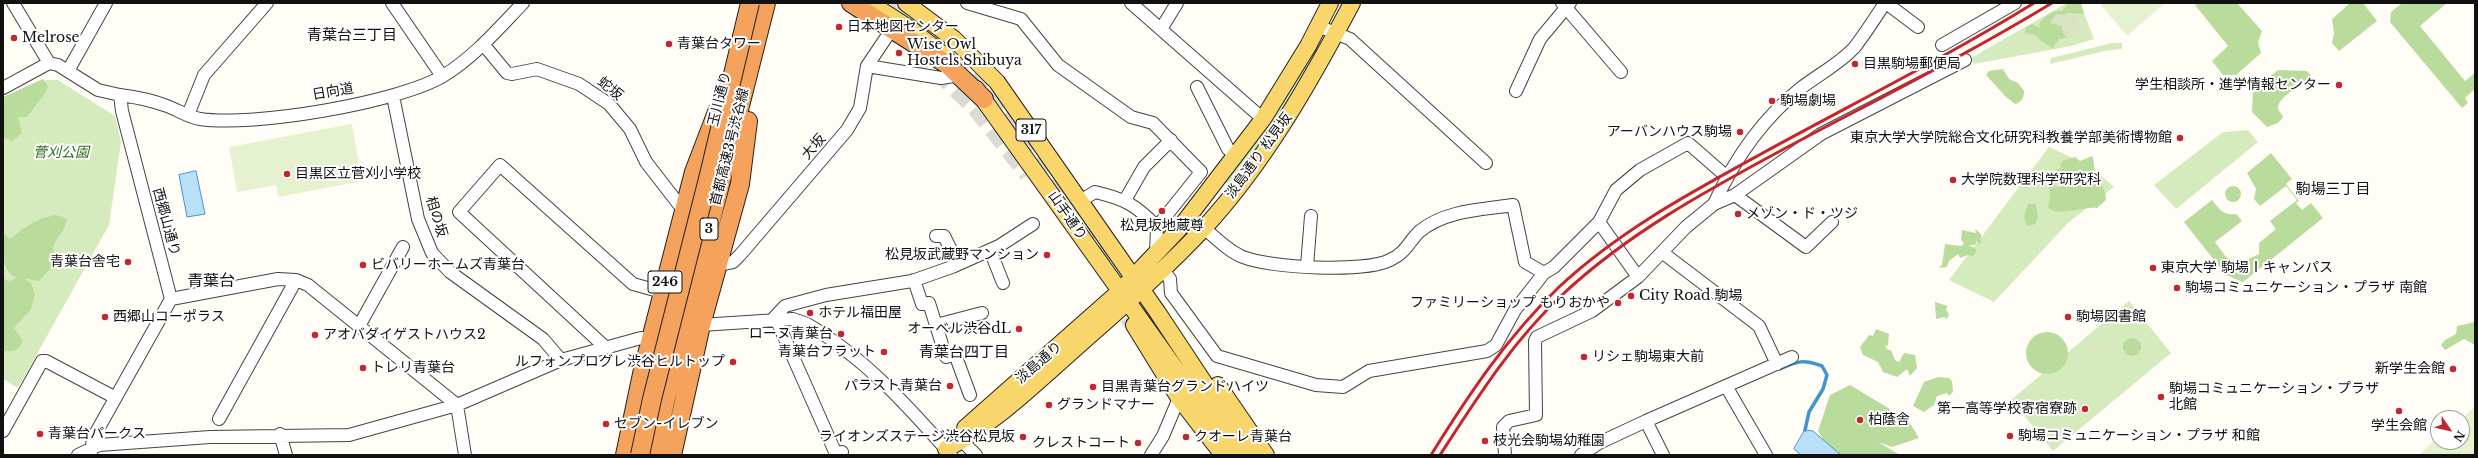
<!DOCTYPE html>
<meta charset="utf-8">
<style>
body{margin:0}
#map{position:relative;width:2478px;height:458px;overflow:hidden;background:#fffdf5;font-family:"Libre Baskerville",serif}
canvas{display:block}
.frame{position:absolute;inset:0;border:4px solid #111;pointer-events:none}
.north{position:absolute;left:2430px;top:410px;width:40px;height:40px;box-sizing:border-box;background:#fff;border:1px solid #a0a0a0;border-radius:50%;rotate:124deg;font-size:11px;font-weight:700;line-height:16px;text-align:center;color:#111}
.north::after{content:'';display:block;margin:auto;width:14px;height:18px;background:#c4262e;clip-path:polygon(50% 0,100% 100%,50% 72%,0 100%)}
</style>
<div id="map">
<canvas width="2478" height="458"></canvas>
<div class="frame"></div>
<div class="north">N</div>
</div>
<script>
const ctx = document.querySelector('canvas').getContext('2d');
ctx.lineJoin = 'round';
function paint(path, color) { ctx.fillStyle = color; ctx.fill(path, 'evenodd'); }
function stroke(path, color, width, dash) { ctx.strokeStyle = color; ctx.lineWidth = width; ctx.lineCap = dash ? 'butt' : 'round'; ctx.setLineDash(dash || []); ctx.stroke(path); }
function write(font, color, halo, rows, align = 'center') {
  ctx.font = font + ' "Libre Baskerville","Noto Sans JP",serif'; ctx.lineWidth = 4; ctx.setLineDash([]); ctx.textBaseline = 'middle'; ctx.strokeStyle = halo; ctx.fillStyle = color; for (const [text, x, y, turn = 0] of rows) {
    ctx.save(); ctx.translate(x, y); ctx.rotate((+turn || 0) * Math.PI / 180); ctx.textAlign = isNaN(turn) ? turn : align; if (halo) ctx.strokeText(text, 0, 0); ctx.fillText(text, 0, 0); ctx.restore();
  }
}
paint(new Path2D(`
 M2067,3H2080L2094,39L2071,46L1974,64L1971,58Z
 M1317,40L1324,45L1271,133L1230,187L1227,186L1226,180Z
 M2112,43H2122V49L2105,51L2050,64L2051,58Z
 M46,80H58L115,116L121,142L109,225L18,388L3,379V99Z
 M2248,130L2258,142L2176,209L2154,185L2223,132Z
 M2049,147L2090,166L2114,187L2069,222L1994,302L1949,280Z
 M2129,301L2171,353L2053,451L2011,400Z`), '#d5ebbd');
paint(new Path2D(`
 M2069,3H2081L2084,14L2067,13V35L2065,38L2058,39L2059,41L2054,45V49L2042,42L2036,35L2025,33L2026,27L2032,24L2040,28L2039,24C2043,17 2054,9 2062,11Z
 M2198,3H2237L2262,31L2258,42L2261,53L2236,75H2223L2212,61L2228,46L2195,5Z
 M2350,3H2363L2377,21L2339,51L2332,43L2334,33L2332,19Z
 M2402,3H2447L2420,26L2465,81L2475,73V89L2465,98L2468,103L2462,108L2390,22L2391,12Z
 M2003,69L2009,79L2018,83L2024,91C2024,98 2022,102 2015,104L2005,96L1986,75L1989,71Z
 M2278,70L2307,71L2311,76C2304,84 2276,98 2278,109C2279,111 2282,114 2283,117L2278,123L2267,127L2252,112L2253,90Z
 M43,79L48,86L46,92L27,117H18L22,133L12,141L3,137V97Z
 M2271,153L2292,179L2286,184L2299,201L2296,203L2302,210L2311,203L2323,218L2243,282L2226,275L2184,222L2212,200C2219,209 2224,216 2236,214L2242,221L2215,242L2226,257L2240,263L2259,254V243L2276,229L2270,221L2297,200L2286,186L2260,206L2254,199L2256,189L2247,173Z
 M2092,156C2095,162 2093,171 2097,177C2102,186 2105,189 2106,200L2097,208C2084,206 2057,218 2048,207C2048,204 2050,201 2050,198C2051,190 2045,182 2052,176L2056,181L2055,186L2058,188L2062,183L2061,180L2057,181L2055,169H2062L2060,166L2062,161L2075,157L2080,161Z
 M2225 194a8 8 0 1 1 16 0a8 8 0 1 1-16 0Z
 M2028,204H2036L2038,217L2035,224L2028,226C2021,217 2026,212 2028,204Z
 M56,215L67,219C63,241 47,237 56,262L39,281L24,278L31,283L35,294L31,309L14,328L23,341C18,351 14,353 3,350V278L10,282L16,278C0,269 3,249 3,232L10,239C27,226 34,219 56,215Z
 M1975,229L1981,234V243L1979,244L1977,241L1975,245H1969L1977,250L1973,256L1968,255L1960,258L1958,254L1949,261L1947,267L1938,268L1942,265L1945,244L1962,246L1964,243L1961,240L1962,230L1976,233Z
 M1935,302L1948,306L1946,309L1949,315L1947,319L1944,317L1936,319Z
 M2475,322V345L2464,339L2445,350L2441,345L2445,340L2456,334L2457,326Z
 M1876,329L1889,334L1888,345L1885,346L1888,350H1891L1895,360L1899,362L1904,353L1915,355L1917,368L1910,376L1907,369L1897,377L1883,372L1878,362L1863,355L1860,347L1869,335L1873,336Z
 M2026 353a21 21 0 1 1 42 0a21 21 0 1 1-42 0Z
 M2123 347a9 9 0 1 1 18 0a9 9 0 1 1-18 0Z
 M1938,377L1949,378L1952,381L1953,392L1949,396L1947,393L1937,396L1934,405L1924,412L1913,406L1924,382Z
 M1850,385L1908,420L1919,438L1892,447L1878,442L1900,455H1838L1829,449L1818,431L1830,395Z`), '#b9dc9c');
paint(new Path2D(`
 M2056,14L2077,15L2082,32L2064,36L2061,26L2050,23Z`), '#d9e3c4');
paint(new Path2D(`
 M2103,3H2165L2127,36L2101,5Z
 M352,124L362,181L278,197L276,185L237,192L229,147Z
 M2475,407V455H2419L2438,437V442H2462V418Z`), '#e6f2cf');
const water = new Path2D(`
 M196,171L205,214L187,217L179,175Z
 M1805,430L1813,431L1841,455H1801L1794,449Z`);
paint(water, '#b9e0f7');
stroke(water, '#3f96cf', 1);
stroke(new Path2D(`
 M1780,369C1798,361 1803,359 1822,366L1827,375L1823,389L1809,412L1805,430`), '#3f96cf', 3.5);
stroke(new Path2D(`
 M893,3C940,36 984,76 1017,123
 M917,52L975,107L1028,174
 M1003,116L1034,154L1113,269
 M1113,294L1143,339`), '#dbdad3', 18, [18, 9]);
const minor = new Path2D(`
 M13,3L49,63
 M392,3L442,76
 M967,3L1021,19L1058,65L1131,117L1153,123L1201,172L1157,227L1156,254
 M1131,3L1263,119
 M1562,3L1621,72
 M1886,3L1918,27
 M1318,26L1350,39L1486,163
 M1161,29L1177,3
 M483,44L507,73L512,74L537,69L579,84L609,104L630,129L646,162L684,211
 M1942,45L2015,3
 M867,66L941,78L960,75
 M68,71L106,3
 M1197,87L1228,149L1236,156
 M3,88L49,63L58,65L98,90L120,95L122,111L171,299
 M1516,91L1540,39L1570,3
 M120,95C136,97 151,100 167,106C178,110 188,117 200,119C253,127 397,103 443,76C474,57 498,29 523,3
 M393,96L418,219L432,253L450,272L543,339L561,360
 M188,115L204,75L267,3
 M1735,195L1806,247L1832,222
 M1125,200L1144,167L1171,140
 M1080,201L1095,192C1125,199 1136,205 1157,227
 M1714,204C1734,160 1762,119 1801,88C1819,74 1838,65 1854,48C1865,34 1875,18 1885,3
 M1599,222L1638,277
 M1204,228C1216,238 1228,251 1243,257C1270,268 1364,273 1390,260C1406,253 1409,241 1420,231C1446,210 1481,210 1513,205L1525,262L1544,273
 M936,236H944L958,264
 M990,250L1003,283
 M1663,253L1759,326L1777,364
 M717,265L733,262L740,255L847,130L860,108L867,66L896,23
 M1307,266L1311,216
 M1162,269L1170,279L1171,293L1217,356L1316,385L1343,387L1369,371L1487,351L1496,345L1515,310L1544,273L1554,267L1599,222L1616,190L1640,170L1688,143L1727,177
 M914,280L922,304L929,303L946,357L955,354L970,395
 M171,299L278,279L296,280L308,285L457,405L465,455
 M701,325L793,319L807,324C864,357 908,406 951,455
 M936,325L982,313
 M359,326L403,247
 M605,347L459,212L500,165L633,284L662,292
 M1726,386L1766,455
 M219,419L296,280
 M3,431L42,361H46L114,397
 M280,434L286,455
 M962,441L976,455
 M842,452L836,454L778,323L772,320L785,306L826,295L912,281L952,267L999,246L1033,224
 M91,453L93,438L171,299
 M78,455L99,445L210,437L349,435L457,405L561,360L641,338L651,339
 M1151,455L1163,436L1179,398
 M1505,455L1503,427L1509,421L1536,415L1535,341L1537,337L1592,311L1638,277L1686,227L1714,204L1735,195L1821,134L1965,60
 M1581,455L1599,443L1646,421
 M1663,455L1646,421L1792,357`);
const major = new Path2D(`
 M870,3L912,30L946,57
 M906,3L954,39L997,82L1158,313L1252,455
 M976,89L1237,455
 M1134,325L1179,398L1223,455
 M1218,385L1266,455
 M965,428L1120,291L1179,229L1263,119L1308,46L1330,3
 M946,449C990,427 1032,387 1069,354C1115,313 1162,273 1204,228C1265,162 1310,82 1352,3`);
const highway = new Path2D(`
 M851,3L948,65L984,99
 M625,455L642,374L694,172L717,112
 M654,455L665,402L766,3
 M672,455L701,325L740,184L748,121`);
stroke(minor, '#444', 14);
stroke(major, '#222', 18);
stroke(highway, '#222', 20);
stroke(minor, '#fff', 12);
stroke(major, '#f9d66b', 16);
stroke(highway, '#f5a25d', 18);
stroke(new Path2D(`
 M1431,455C1469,394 1507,337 1559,287C1619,231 1690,193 1761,154C1852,104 1945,58 2034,3
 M1440,455C1477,398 1512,342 1562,295C1627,234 1704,192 1782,150C1872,102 1965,56 2052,3`), '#c4262e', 3);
const highwayBridge = new Path2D(`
 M640,455L652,399L709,175L750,3`);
stroke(highwayBridge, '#222', 20, []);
stroke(highwayBridge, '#f5a25d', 18);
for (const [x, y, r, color] of [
 [839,27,4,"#c4262e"],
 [14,38,4,"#c4262e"],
 [669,44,4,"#c4262e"],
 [899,53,4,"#c4262e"],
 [1855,64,4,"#c4262e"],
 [2339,85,4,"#c4262e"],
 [1772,101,4,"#c4262e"],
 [1740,132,4,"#c4262e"],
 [2180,138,4,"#c4262e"],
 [287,174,4,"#c4262e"],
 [1953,180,4,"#c4262e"],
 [1162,211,4,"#c4262e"],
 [1738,214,4,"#c4262e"],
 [1047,255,4,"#c4262e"],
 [128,262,4,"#c4262e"],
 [363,265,4,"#c4262e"],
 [2153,268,4,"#c4262e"],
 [2177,288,4,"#c4262e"],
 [1631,296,4,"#c4262e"],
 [1618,303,4,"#c4262e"],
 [810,313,4,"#c4262e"],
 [105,317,4,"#c4262e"],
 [2068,317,4,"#c4262e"],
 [1019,329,4,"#c4262e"],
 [841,334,4,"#c4262e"],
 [315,335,4,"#c4262e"],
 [884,352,4,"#c4262e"],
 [1584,357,4,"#c4262e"],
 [733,362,4,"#c4262e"],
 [363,368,4,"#c4262e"],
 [2453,369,4,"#c4262e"],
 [950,386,4,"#c4262e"],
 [1093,387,4,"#c4262e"],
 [2161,397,4,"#c4262e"],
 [1049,405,4,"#c4262e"],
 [2085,409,4,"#c4262e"],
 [2399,411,4,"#c4262e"],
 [1860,420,4,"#c4262e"],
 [606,424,4,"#c4262e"],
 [40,434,4,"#c4262e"],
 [2010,436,4,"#c4262e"],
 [1023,437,4,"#c4262e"],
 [1186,437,4,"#c4262e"],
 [1485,441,4,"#c4262e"],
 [1138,443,4,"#c4262e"]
]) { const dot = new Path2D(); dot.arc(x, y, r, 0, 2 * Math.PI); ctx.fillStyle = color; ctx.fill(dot); stroke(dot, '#fff', 1.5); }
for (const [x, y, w] of [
 [1031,130,30],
 [709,229,18],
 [665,282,34]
]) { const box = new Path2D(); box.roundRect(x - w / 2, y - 11, w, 22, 3); ctx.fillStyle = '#fff'; ctx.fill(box); stroke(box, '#111', 1); }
write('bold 13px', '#111', null, [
 ["317",1031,130],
 ["3",709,229],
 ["246",665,282]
]);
write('14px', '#111', '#fff', [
 ["日本地図センター",847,27],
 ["Melrose",22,38],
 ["青葉台タワー",677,44],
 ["Wise Owl",907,45],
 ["Hostels Shibuya",907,61],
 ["目黒駒場郵便局",1863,64],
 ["学生相談所・進学情報センター",2331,85,"right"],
 ["駒場劇場",1780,101],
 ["アーバンハウス駒場",1732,132,"right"],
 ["東京大学大学院総合文化研究科教養学部美術博物館",2172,138,"right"],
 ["目黒区立菅刈小学校",295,174],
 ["大学院数理科学研究科",1961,180],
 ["メゾン・ド・ツジ",1746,214],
 ["松見坂地蔵尊",1162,226,"center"],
 ["松見坂武蔵野マンション",1039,255,"right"],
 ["青葉台舎宅",120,262,"right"],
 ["ビバリーホームズ青葉台",371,265],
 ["東京大学 駒場Ⅰキャンパス",2161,268],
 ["駒場コミュニケーション・プラザ 南館",2185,288],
 ["City Road 駒場",1639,296],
 ["ファミリーショップ もりおかや",1610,303,"right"],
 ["ホテル福田屋",818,313],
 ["西郷山コーポラス",113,317],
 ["駒場図書館",2076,317],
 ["オーベル渋谷dL",1011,329,"right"],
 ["ローヌ青葉台",833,334,"right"],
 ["アオバダイゲストハウス2",323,335],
 ["青葉台フラット",876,352,"right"],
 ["リシェ駒場東大前",1592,357],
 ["ルフォンプログレ渋谷ヒルトップ",725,362,"right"],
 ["トレリ青葉台",371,368],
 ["新学生会館",2445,369,"right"],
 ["パラスト青葉台",942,386,"right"],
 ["目黒青葉台グランドハイツ",1101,387],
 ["駒場コミュニケーション・プラザ",2169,389],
 ["北館",2169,405],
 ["グランドマナー",1057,405],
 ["第一高等学校寄宿寮跡",2077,409,"right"],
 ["柏蔭舎",1868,420],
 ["セブン-イレブン",614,424],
 ["学生会館",2399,426,"center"],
 ["青葉台パークス",48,434],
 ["駒場コミュニケーション・プラザ 和館",2018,436],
 ["ライオンズステージ渋谷松見坂",1015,437,"right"],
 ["クオーレ青葉台",1194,437],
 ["枝光会駒場幼稚園",1493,441],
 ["クレストコート",1130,443,"right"]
], 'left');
write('14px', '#111', '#fff', [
 ["蛇坂",610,89,39],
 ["日向道",333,92,-10],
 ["玉川通り",720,99,-76],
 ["首都高速3号渋谷線",730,147,-76],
 ["大坂",814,147,-49],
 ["淡島通り 松見坂",1259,156,-54],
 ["山手通り",1067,216,55],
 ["相の坂",436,217,73],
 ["西郷山通り",166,222,75],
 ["淡島通り",1039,363,-41]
]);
write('italic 14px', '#2f6b1f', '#fff', [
 ["菅刈公園",61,153]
]);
write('15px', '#111', '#fff', [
 ["青葉台三丁目",352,36],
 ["駒場三丁目",2333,190],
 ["青葉台四丁目",964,353]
]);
write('16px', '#111', '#fff', [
 ["青葉台",211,281]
]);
</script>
